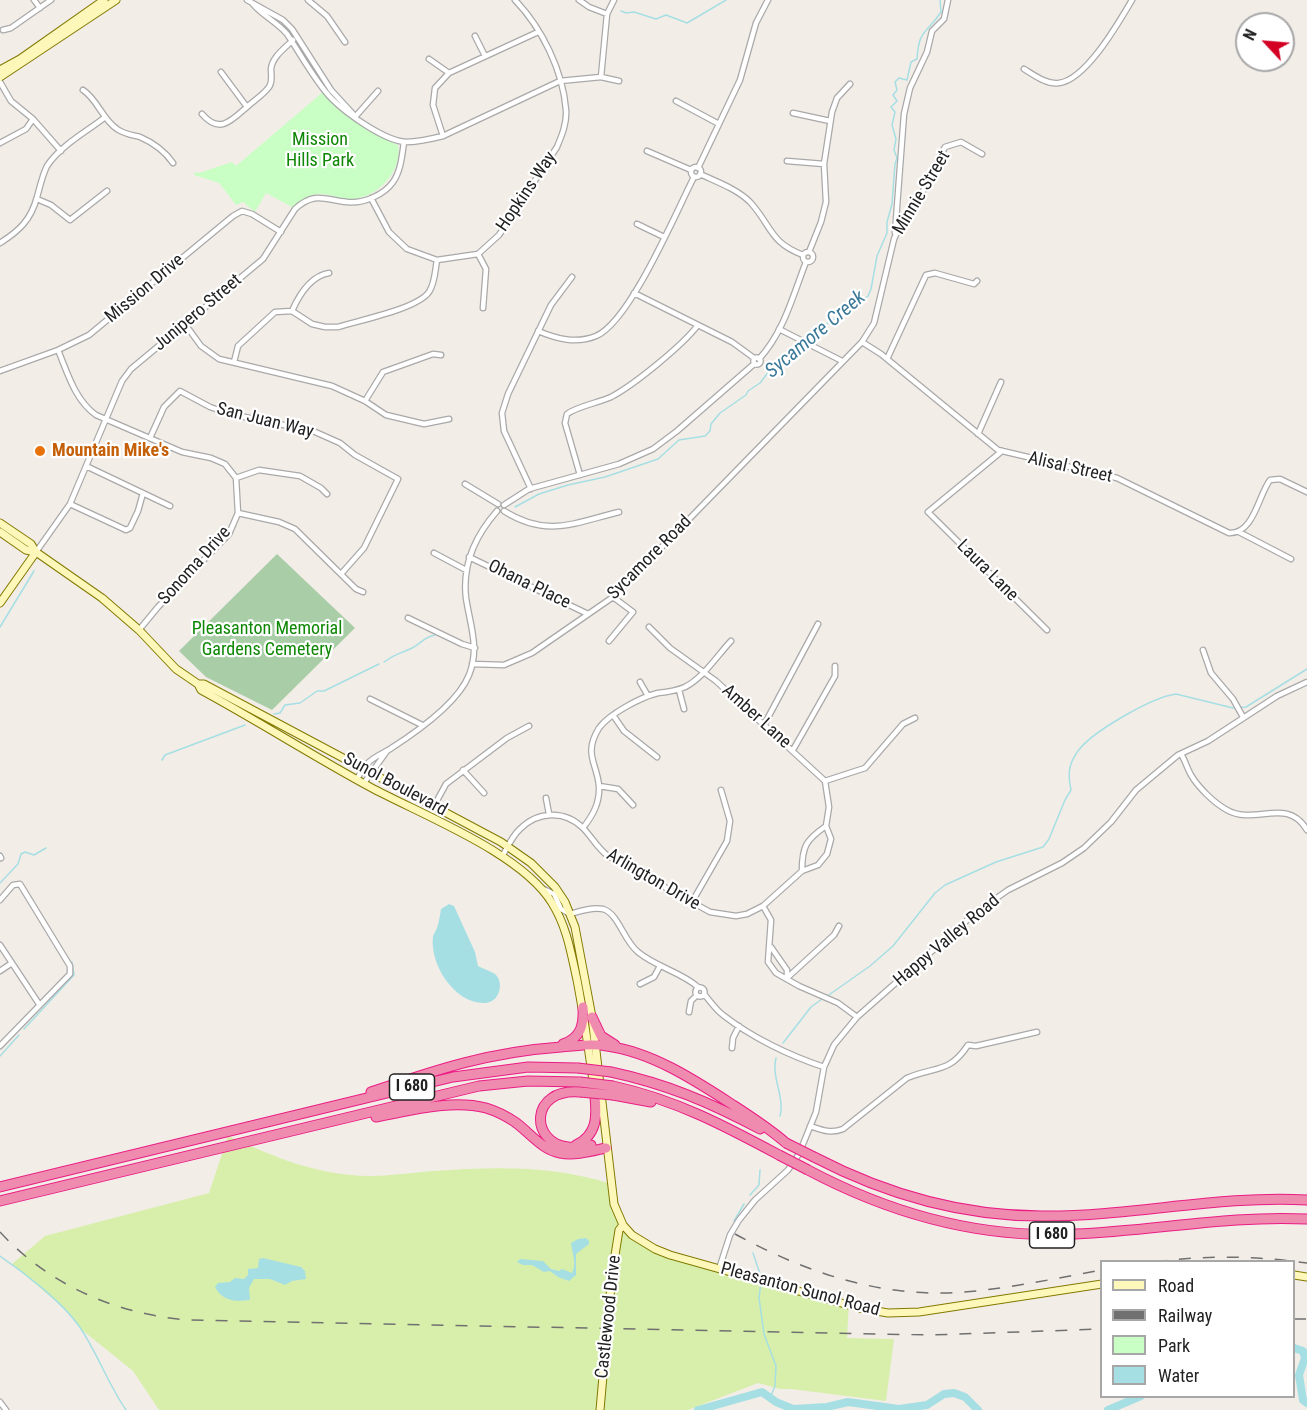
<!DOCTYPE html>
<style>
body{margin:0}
#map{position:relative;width:1307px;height:1410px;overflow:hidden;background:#f3ede8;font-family:"Roboto Condensed",sans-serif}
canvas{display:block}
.legend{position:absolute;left:1100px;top:1260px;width:195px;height:138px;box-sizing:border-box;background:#fff;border:2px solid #a7a7a7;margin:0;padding:8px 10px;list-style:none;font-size:18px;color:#222}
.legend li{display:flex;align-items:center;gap:12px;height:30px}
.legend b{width:30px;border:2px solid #a7a7a7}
.north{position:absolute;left:1235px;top:12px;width:60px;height:60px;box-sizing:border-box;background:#fff;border:2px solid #a7a7a7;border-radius:50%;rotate:296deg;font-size:16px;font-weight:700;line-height:24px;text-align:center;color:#222}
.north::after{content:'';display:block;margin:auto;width:21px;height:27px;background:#d40023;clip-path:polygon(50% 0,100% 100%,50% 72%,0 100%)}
</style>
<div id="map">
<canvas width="1307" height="1410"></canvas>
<ul class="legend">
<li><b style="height:8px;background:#fef7ba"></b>Road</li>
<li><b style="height:8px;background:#707070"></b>Railway</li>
<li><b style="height:16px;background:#c9fec4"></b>Park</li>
<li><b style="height:16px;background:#a6dfe3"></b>Water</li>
</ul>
<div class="north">N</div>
</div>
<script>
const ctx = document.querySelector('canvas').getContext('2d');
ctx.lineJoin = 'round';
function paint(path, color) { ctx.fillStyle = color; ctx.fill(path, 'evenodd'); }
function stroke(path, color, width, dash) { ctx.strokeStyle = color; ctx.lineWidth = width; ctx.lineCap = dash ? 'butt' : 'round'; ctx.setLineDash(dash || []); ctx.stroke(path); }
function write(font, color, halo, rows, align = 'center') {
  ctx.font = font + ' "Roboto Condensed",sans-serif'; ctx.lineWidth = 4.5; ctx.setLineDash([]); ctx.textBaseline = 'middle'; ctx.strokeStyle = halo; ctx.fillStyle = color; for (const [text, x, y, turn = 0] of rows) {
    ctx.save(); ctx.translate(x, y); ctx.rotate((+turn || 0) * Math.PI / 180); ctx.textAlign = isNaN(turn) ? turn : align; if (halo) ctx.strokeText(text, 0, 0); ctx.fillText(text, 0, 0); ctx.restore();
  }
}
paint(new Path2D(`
 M228,1136C271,1155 303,1170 351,1175C377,1178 407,1173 433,1171C494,1167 553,1165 611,1184L617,1209L632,1232L648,1242L677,1254L849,1304L847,1338L894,1339L886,1401L791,1389H780L758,1383L688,1410H159L133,1371L82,1330L66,1310L12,1264L45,1236L209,1193Z`), '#d8efab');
paint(new Path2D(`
 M277,554L355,628L272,710L206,677L179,651Z`), '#a8cda7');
paint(new Path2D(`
 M323,92C342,116 369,133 398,145C403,171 377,199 350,199C339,199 329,193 318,194C308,195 300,201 292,207L266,193L255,212L243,202L236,205L219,183L194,175L195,172L199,173L232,162L236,166Z`), '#c9fec4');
paint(new Path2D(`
 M449,904L454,906L475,952L478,966C483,969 491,971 495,974C505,983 499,1002 486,1003C455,1005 429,964 433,936C434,934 436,930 437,928C439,922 440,915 441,909Z
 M586,1238L589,1241V1244L576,1254V1275L569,1281L558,1277L550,1271L544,1272L532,1265H523L517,1262L520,1259L543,1261L551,1269L559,1271L562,1269L572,1273C577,1264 572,1253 571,1243L578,1239Z
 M263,1258L301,1267L305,1271L306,1279L292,1281L285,1285L270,1279H254L249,1288L250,1300C236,1302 222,1301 215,1287L218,1283L230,1282L235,1278L244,1279L248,1275V1269L258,1268L259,1259Z`), '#a6dfe3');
stroke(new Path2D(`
 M621,11L626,13L634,12L656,19L666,15L687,23L726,0
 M805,340L808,336L859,303L868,296L871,289L877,256L887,233V222L892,204L895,164L897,158L894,150L896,139L892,125L895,112L891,107L897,101L893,95L897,90L895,82L899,78L907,80L911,62L917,59C919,28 926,35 941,12L940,0
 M515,507L539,494L568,485L605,477L658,459L679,440L705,436L710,431L711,424L720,413L746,395L748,391L760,383L773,366L788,356L802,343
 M0,627L34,571
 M384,662C396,653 397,655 410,649C420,645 423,637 435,635
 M274,714L280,713L285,705L300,703L317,691H324L379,664
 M162,760L165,755L245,725
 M0,883L18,864L21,854L25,852L34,855L46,848
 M826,997L870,966L893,946L935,893L945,885L996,862L1043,847L1049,839L1065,800L1071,790C1068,776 1068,766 1076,754C1088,733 1153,697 1176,694L1233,708L1246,707L1307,669
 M24,1029L74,975L72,962
 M783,1043L811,1007L822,999
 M0,1056L19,1035
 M776,1058C771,1077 785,1097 780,1116
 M750,1195L759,1185L760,1170
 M734,1221L744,1204
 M753,1253L761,1277
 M0,1256C25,1273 62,1302 79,1326C97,1352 108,1384 126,1410
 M761,1282L759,1298L764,1334L776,1366L775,1386L770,1398`), '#a6dfe3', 1.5);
stroke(new Path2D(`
 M1294,1348L1303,1351L1305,1358L1299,1375L1303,1400L1307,1403
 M698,1410L762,1392L776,1402L793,1409L827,1407L848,1402L899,1409L927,1405L944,1394L954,1393L965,1397L978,1410
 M1108,1410L1141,1396`), '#a6dfe3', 8);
const street = new Path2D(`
 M34,0L40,8
 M247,0L283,20L292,29L331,90L354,115
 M308,0L327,16L345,42
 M579,0L589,7L607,14
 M253,4C263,16 277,22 287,34C300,53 316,83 332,99C347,114 385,141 406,142C419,142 431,139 443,136L560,81L601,77L619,81
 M3,30L11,28L51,0
 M475,36L485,56
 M429,59L449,73
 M1024,69C1034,75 1047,85 1059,83C1086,80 1119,22 1132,0
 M221,72L247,107
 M601,77L607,14L614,0
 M0,82L11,101L33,119L61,151
 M83,90C98,100 102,119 117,129C124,134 132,135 140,137C154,143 164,150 173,163
 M676,101L719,124
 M793,113L830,121
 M202,114C220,135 232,120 248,106C255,100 264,94 269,87C273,81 271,76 271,69C272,57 285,48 293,40
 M355,117L378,91
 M443,136L433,105L435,88L449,73L538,32
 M0,143L26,129L33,119
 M647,151L691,170
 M787,161L824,164
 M691 172a5 5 0 1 1 10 0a5 5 0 1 1-10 0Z
 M698,168L740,80L756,23L768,0
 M700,174C717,182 737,189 750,202C772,226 769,242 803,255
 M371,198L389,232L407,249L437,260L478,254L499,235L557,147C562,135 567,123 566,110C563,71 542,28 515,0
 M37,199L51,205L70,220L107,191
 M637,224L664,237
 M895,233L904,114L910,88L927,52L932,31L944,19L948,0
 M0,243C19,231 31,220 37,197C40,187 42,176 47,166C60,146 86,132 104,118
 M809,252L821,222L826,202L824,164L832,112L837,98L850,84
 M803 257a5 5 0 1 1 10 0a5 5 0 1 1-10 0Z
 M478,254L486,269L483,308
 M634,293L732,342L754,358
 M292,311C299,295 311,276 329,273
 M185,324L201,346L219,359L332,386L365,401L386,415L424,424L449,419
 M779,329L842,361
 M538,331C557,339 576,344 596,336C630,322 676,212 694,177
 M862,342L881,354L998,450L1117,478L1229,533C1254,534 1258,496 1270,480L1280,479L1307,492
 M58,350C68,374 75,400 96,415L182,452L211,458L225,464L236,478L238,513L229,534L158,607L139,630
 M753.5 361a3.5 3.5 0 1 1 7 0a3.5 3.5 0 1 1-7 0Z
 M759,359C784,332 793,295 806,262
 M887,359L926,275L935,273L974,284L977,281
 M234,362L238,346L275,312L292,311L312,324L325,327H338C360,320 417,309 429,292C435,283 435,271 437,260
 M0,371L58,350L89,335L233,216L242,211L252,214L281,232
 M365,401L383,372L433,354L441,355
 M978,434L1001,382
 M150,438L164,407L180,391L210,407L230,414L313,431L340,443L355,455L398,479L364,548L341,574
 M1002,451L928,512L1047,630
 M86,466L170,506
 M580,475L565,423L567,414C578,406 598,403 611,397C634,385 683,345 698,325
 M236,478L259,470L300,476L321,488L327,494
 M465,484L498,504
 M531,489L504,431L502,413L508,394L551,305L572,277
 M70,504L126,530L130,528L138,511L143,493
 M504,505L529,489L619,464L653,449L677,431L754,364
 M504,511C547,538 574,523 619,512
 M238,513L279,522L295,529L356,589L363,592
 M1239,532L1291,559
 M36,552L70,504L122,381L131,369L263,259L295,209C315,191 325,200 347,202C363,204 384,195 393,182C401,171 402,155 404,142
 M434,553L466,570
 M469,557L588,614
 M408,618L462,644L475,648
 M609,641L633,612L613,597
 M1203,650L1211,673L1233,699L1243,717
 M472,664L504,665L532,653L613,597L862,342L874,323L894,239L902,221L916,205L945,147L961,142L982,154
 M640,682L648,696
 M679,690L684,709
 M370,699L422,725
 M613,715L624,731L657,757
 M764,725L818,624
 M793,750L835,676V666
 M1181,754C1185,760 1187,768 1191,775C1198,787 1214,803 1227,810C1255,826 1287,796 1307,830
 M463,770L484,793
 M357,779C360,774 363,768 367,764C373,757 382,754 390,749C415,733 458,703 469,675C480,648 470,625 466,598C462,564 475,536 497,511
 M825,781L865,768L903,724L915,718
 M364,783L387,751
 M599,786L618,789L633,805
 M546,798L549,814
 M434,806L446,784L507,738L529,726
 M583,828C593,815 600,803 599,786C597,763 583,754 599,728C609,714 641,697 658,693C668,692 676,691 685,687C703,678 717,656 731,641
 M0,856L1,858
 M502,857C507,848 512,836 520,829C538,811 565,810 583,828C592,837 597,848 608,856L710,912L736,916L747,914L763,906L802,871L818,865L827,854L831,839L826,826L829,807L825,781L716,681L670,648L649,627
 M802,871C802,846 806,840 826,826
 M541,888L554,894L561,909L570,914C580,911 592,907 603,909C619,914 623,940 638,952C656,967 681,972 698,987
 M0,900L13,885L20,884L70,966V974L0,1046
 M692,902L727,841L730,821L721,790
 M763,906L771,920L768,962L776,973L799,986L838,1003L857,1017
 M0,945L39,1004
 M771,947L787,970V978
 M0,971L12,963
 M787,978L834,935L839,926
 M640,984L654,977L660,966
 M695.5 992a4.5 4.5 0 1 1 9 0a4.5 4.5 0 1 1-9 0Z
 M704,994C710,1001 716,1010 723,1015C751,1037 790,1056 824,1067
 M689,1012L691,1001L697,995
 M732,1048L733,1038L739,1026
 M810,1126C822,1130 831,1134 843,1129L907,1078C935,1066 949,1074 968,1045L976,1046L1037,1032
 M719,1269L730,1235L739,1220L755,1200L788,1170L799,1154L816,1112L824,1067L834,1045L857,1017L974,914L1008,890L1062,863L1084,848L1111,822L1136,790L1178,755L1208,741L1277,696L1307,682
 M0,1402L6,1410`);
const secondary = new Path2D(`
 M0,70L20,59L104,0
 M0,77L116,0
 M0,523L31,544L36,552
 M0,532L26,550L36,552L102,598L139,630L176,669L198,684L201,690C258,721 313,756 370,787C422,815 522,853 552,903C567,927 571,953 577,980C584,1016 589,1052 594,1088
 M0,603L36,552
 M198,684H204L501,842L531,863L555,887L565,902L575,927L592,1017L614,1204L623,1225L632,1235L655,1249L670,1255L859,1308L888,1313L919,1312L1102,1284
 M1294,1275L1307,1277
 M600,1410L612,1274L619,1230L623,1225`);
const highway = new Path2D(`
 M592,1017L601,1036L615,1045
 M563,1044C581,1038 584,1025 583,1007
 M611,1072C667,1084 709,1102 760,1129
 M613,1086C676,1100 723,1125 779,1155
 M371,1092C438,1069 490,1052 561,1047C576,1046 593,1043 607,1046C651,1052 693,1079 730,1103C750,1116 769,1128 786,1143
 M580,1092C529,1088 530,1143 568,1147C576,1148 584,1146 591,1145
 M613,1095L651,1102
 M376,1117C410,1111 451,1099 486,1108C496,1111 506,1116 515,1122C529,1132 542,1150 560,1153C575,1156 592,1151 606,1148
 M576,1145C597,1135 597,1117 595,1097
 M814,1157C887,1195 965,1217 1047,1216C1134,1216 1220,1195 1307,1200
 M808,1170C891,1214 980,1239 1075,1234C1153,1231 1229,1215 1307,1219
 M0,1187L453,1077L528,1067L578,1068
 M0,1201L479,1086L528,1081L580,1082`);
stroke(street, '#a9a9a9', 7);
stroke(secondary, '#827a00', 9);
stroke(highway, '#ea1c84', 11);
stroke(street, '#fff', 4.5);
stroke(secondary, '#fef7ba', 7);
stroke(highway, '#ef8bae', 9);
stroke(new Path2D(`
 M0,1232C49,1285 114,1313 186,1320L930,1335L1102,1329
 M735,1234C801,1270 872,1295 948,1293C999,1291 1051,1279 1102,1270
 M1155,1262C1206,1255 1257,1256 1307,1263
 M1294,1319H1307`), '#707070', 1.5, [12, 12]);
const highwayBridge = new Path2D(`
 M578,1068L611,1072
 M580,1082L613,1086
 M580,1092L613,1095
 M786,1143L814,1157
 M779,1155L808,1170`);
stroke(highwayBridge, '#ea1c84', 11, []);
stroke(highwayBridge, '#ef8bae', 9);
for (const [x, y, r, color] of [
 [40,451,6,"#e8710a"]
]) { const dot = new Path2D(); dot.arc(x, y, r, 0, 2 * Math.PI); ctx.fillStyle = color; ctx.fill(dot); stroke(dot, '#fff', 2); }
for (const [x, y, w] of [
 [412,1087,45],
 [1052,1235,45]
]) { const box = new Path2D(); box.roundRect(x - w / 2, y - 13, w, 26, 4.5); ctx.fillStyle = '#fff'; ctx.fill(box); stroke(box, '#222', 1.5); }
write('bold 16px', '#222', null, [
 ["I 680",412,1087],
 ["I 680",1052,1235]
]);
write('18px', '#0e8704', '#fff', [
 ["Mission",320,140],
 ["Hills Park",320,161],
 ["Pleasanton Memorial",267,629],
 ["Gardens Cemetery",267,650]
]);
write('18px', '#222', '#fff', [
 ["Hopkins Way",527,192,-56],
 ["Minnie Street",922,193,-59],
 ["Mission Drive",145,289,-40],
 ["Junipero Street",198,313,-40],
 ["San Juan Way",265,421,14],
 ["Alisal Street",1070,468,13],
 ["Sycamore Road",650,558,-45],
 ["Sonoma Drive",195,566,-48],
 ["Laura Lane",987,571,45],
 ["Ohana Place",529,585,26],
 ["Amber Lane",756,717,42],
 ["Sunol Boulevard",395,785,28],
 ["Arlington Drive",653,880,30],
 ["Happy Valley Road",947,941,-40],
 ["Pleasanton Sunol Road",800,1290,15],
 ["Castlewood Drive",609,1317,-84]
]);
write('bold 18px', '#c56008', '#fff', [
 ["Mountain Mike's",52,451]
], 'left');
write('italic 20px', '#3b7999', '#fff', [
 ["Sycamore Creek",816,335,-40]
]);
</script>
